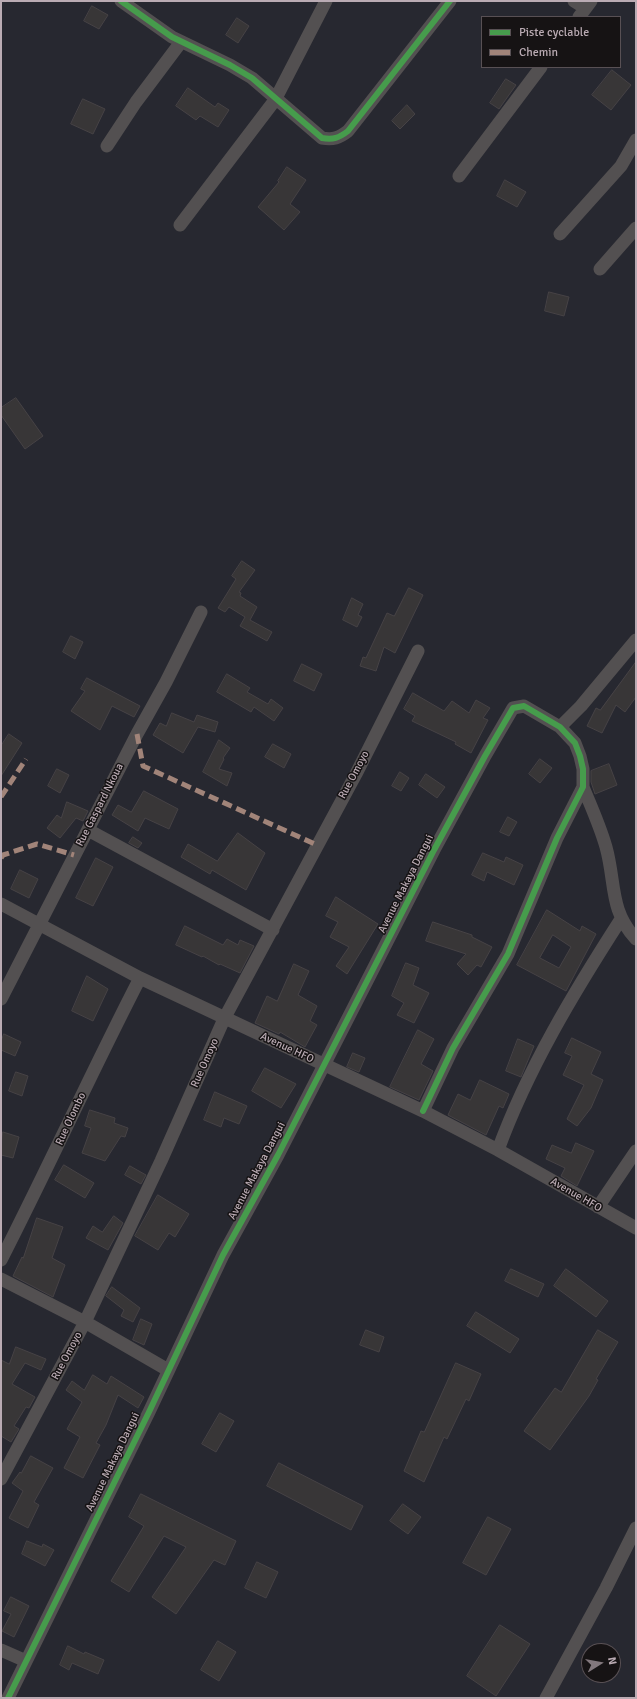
<!DOCTYPE html>
<style>
body{margin:0}
#map{position:relative;width:637px;height:1699px;overflow:hidden;background:#1a1a1a;font-family:Signika,sans-serif}
canvas{display:block}
.frame{position:absolute;inset:0;border:2px solid #baabb3;pointer-events:none}
.legend{position:absolute;left:481px;top:16px;width:140px;height:52px;box-sizing:border-box;background:#161314;border:1px solid #585054;margin:0;padding:5px 7px;list-style:none;font-size:12px;color:#baabb3}
.legend li{display:flex;align-items:center;gap:8px;height:20px}
.legend b{width:20px;border:1px solid #585054}
.north{position:absolute;left:581px;top:1643px;width:40px;height:40px;box-sizing:border-box;background:#161314;border:1px solid #585054;border-radius:50%;rotate:79deg;font-size:11px;font-weight:700;line-height:16px;text-align:center;color:#baabb3}
.north::after{content:'';display:block;margin:auto;width:14px;height:18px;background:#82787d;clip-path:polygon(50% 0,100% 100%,50% 72%,0 100%)}
</style>
<div id="map">
<canvas width="637" height="1699"></canvas>
<div class="frame"></div>
<ul class="legend">
<li><b style="height:5px;background:#469c4c"></b>Piste cyclable</li>
<li><b style="height:5px;background:#a18479"></b>Chemin</li>
</ul>
<div class="north">N</div>
</div>
<script>
const ctx = document.querySelector('canvas').getContext('2d');
ctx.lineJoin = 'round';
function paint(path, color) { ctx.fillStyle = color; ctx.fill(path, 'evenodd'); }
function stroke(path, color, width, dash) { ctx.strokeStyle = color; ctx.lineWidth = width; ctx.lineCap = dash ? 'butt' : 'round'; ctx.setLineDash(dash || []); ctx.stroke(path); }
function write(font, color, halo, rows, align = 'center') {
  ctx.font = font + ' Signika,sans-serif'; ctx.lineWidth = 3; ctx.setLineDash([]); ctx.textBaseline = 'middle'; ctx.strokeStyle = halo; ctx.fillStyle = color; for (const [text, x, y, turn = 0] of rows) {
    ctx.save(); ctx.translate(x, y); ctx.rotate((+turn || 0) * Math.PI / 180); ctx.textAlign = isNaN(turn) ? turn : align; if (halo) ctx.strokeText(text, 0, 0); ctx.fillText(text, 0, 0); ctx.restore();
  }
}
paint(new Path2D(`
 M1,1H636V1698H1ZM482,17H620V67H482ZM589,1651H613V1675H589Z`), '#272830');
const building = new Path2D(`
 M92,6L108,15L99,29L84,21Z
 M237,18L249,26L238,43L226,35Z
 M612,70L631,85L611,110L592,95Z
 M506,79L516,85L499,109L490,103Z
 M188,88L215,107L218,103L229,110L218,127L200,116L196,120L176,106Z
 M83,99L105,109L93,134L71,124Z
 M407,105L415,114L400,129L392,121Z
 M287,167L306,180L290,204L300,212L284,230L258,207L279,182L278,181Z
 M505,180L526,192L517,207L497,196Z
 M549,292L569,297L564,316L545,311Z
 M16,398L43,436L25,449L1,415V408Z
 M242,561L255,570L239,592L241,593L240,596L257,607L250,620L272,632L267,641L240,626L245,617L229,607L225,612L218,608L236,579L232,576Z
 M409,588L423,595L395,653L384,647L376,671L360,666L363,657L366,658L387,613L394,616Z
 M352,598L363,604L358,615L362,617L357,627L343,620Z
 M71,636L83,642L75,659L63,652Z
 M636,662V697L625,712L616,705L602,733L587,726L596,708L600,710Z
 M302,664L322,674L314,691L294,681Z
 M227,674L250,688L247,692L268,704L271,699L283,708L274,721L254,707L251,712L217,692Z
 M87,678L140,706L134,717L112,706L100,730L71,711L85,691L81,689Z
 M413,693L444,711L452,701L469,713L476,700L490,708L483,718L488,720L471,753L455,744L456,742L412,721L415,716L404,709Z
 M172,713L194,722L197,715L218,722L215,732L198,727L183,753L153,735L160,723L166,726Z
 M9,734L22,743L1,776V746Z
 M219,740L230,748L223,758L224,759L219,769L232,773L227,786L203,772Z
 M273,744L291,754L284,768L265,757Z
 M540,759L552,768L540,783L529,774Z
 M609,764L617,785L595,794L591,782V771Z
 M57,769L69,775L60,793L48,786Z
 M400,772L409,778L401,791L392,786Z
 M426,774L445,787L437,798L419,785Z
 M144,791L178,809L169,829L145,818L138,831L112,815L118,805L131,812Z
 M67,802L88,811L83,821L76,818L60,838L47,828L57,815L61,818Z
 M508,817L517,822L509,836L500,832Z
 M238,833L265,853L246,890L212,870L210,874L181,857L188,844L217,861Z
 M133,837L142,843L138,848L129,843Z
 M483,853L504,862L506,857L523,865L514,885L487,872L484,881L472,875Z
 M96,858L113,867L93,906L76,898Z
 M20,870L38,879L29,898L11,889Z
 M336,897L378,924L347,974L336,966L349,947L330,937L338,922L326,916Z
 M547,910L580,931L582,926L596,934L566,991L517,965ZM553,935L571,947L559,968L540,958Z
 M433,922L472,935V937L492,947L481,967L477,965L468,975L457,964L466,954L426,941Z
 M185,926L223,945L227,939L238,945L240,940L254,946L240,973L220,964L219,965L203,956L202,957L176,945Z
 M406,963L419,968L413,985L429,993L414,1023L397,1015L404,1003L392,996Z
 M294,964L309,971L298,995L317,1006L310,1021L317,1025L305,1047L280,1032L279,1034L255,1023L267,996L277,1001Z
 M87,976L108,989L93,1021L72,1011Z
 M418,1030L434,1039L421,1064L433,1071L419,1100L390,1087Z
 M4,1034L21,1042L15,1056L1,1050V1042Z
 M572,1038L601,1052L591,1074L603,1080L591,1108L577,1126L567,1119L584,1085L563,1075L572,1056L565,1053Z
 M518,1039L534,1046L521,1077L506,1071Z
 M353,1053L365,1058L359,1072L347,1067Z
 M265,1068L296,1084L281,1108L252,1091Z
 M16,1072L28,1076L22,1096L9,1091Z
 M480,1080L509,1094L503,1108L499,1106L486,1135L448,1115L458,1094L470,1100Z
 M215,1092L247,1106L239,1124L224,1118L221,1127L204,1120Z
 M90,1110L115,1118L114,1123L128,1128L125,1137L121,1136L105,1161L82,1153L91,1128L85,1126Z
 M3,1132L19,1137L13,1158L1,1155Z
 M576,1143L594,1151L577,1186L561,1176L565,1168L546,1159L552,1145L571,1153Z
 M64,1165L94,1183L85,1198L55,1180Z
 M130,1166L146,1175L141,1184L125,1175Z
 M158,1195L189,1214L175,1237L169,1233L158,1250L135,1236Z
 M114,1216L123,1223L108,1250L86,1238L93,1226L102,1232Z
 M37,1218L63,1227L52,1258L65,1265L53,1297L13,1276L22,1257L23,1258Z
 M511,1269L544,1284L538,1297L505,1281Z
 M566,1269L608,1301L596,1317L554,1286Z
 M112,1287L140,1308L133,1322L121,1316L124,1310L106,1296Z
 M476,1312L519,1339L510,1353L467,1326Z
 M141,1319L152,1324L144,1345L133,1340Z
 M366,1330L384,1337L379,1352L360,1345Z
 M598,1330L618,1342L596,1379L598,1380L589,1396L550,1450L524,1431L555,1388L561,1392Z
 M16,1347L46,1359L41,1370L25,1363L12,1384L35,1397L29,1408L26,1407L14,1426L19,1429L11,1442L1,1436V1360L9,1364Z
 M456,1363L481,1374L469,1401L466,1399L447,1439L444,1437L424,1482L404,1471L421,1431L424,1432Z
 M93,1375L107,1384L111,1376L144,1397L138,1408L118,1395L106,1425L96,1443L100,1445L83,1478L64,1468L80,1437L67,1429L82,1402L66,1390L72,1381L84,1390Z
 M220,1413L234,1421L216,1452L202,1444Z
 M31,1456L53,1468L34,1502L39,1505L28,1528L9,1518L23,1491L12,1483L20,1472L21,1473Z
 M279,1463L363,1506L351,1530L267,1486Z
 M141,1494L236,1541L225,1565L214,1560L176,1614L152,1597L186,1547L164,1536L129,1592L111,1581L144,1526L129,1517Z
 M403,1504L421,1517L408,1534L390,1521Z
 M488,1517L511,1529L486,1575L463,1563Z
 M27,1541L42,1547L43,1544L54,1550L45,1566L22,1554Z
 M257,1562L278,1572L266,1598L245,1588Z
 M11,1597L29,1606L14,1637L2,1631L11,1614L4,1611Z
 M500,1625L530,1644L496,1696L467,1676Z
 M218,1641L236,1652L219,1681L201,1670Z
 M68,1646L84,1654L85,1652L104,1660L98,1674L72,1663L69,1670L60,1665Z`);
paint(building, '#383637');
stroke(building, '#464245', 1);
stroke(new Path2D(`
 M121,1L172,37L230,65L252,78L322,138C333,140 339,138 348,131L450,1
 M574,1L585,8
 M579,17L591,1
 M107,146L136,102L181,42
 M459,176L541,67
 M180,225L275,100L326,1
 M560,234L621,166L636,140
 M600,269L636,228
 M560,727L581,706L636,640
 M583,787C591,806 600,826 606,847C616,883 609,910 636,939
 M88,830L273,930
 M1,904L140,978L423,1111L498,1150L636,1228
 M1,999L137,734L166,682L201,612
 M498,1150C528,1068 574,992 621,919
 M598,1207L636,1151
 M1,1260C49,1166 92,1071 140,978
 M1,1279L85,1322L168,1370
 M1,1479L85,1322L161,1161L224,1019L356,774L418,651
 M1,1650L26,1661
 M8,1698L149,1412L223,1255L278,1155L434,850L485,756L513,708L524,706L560,727L575,743L580,756L583,769V787L557,838L508,954L453,1048L423,1111
 M546,1698L606,1588L636,1528`), '#535051', 13);
stroke(new Path2D(`
 M137,734L143,766L317,845
 M1,797L26,759
 M1,858L3,855L37,844L74,855`), '#a18479', 5, [10, 5]);
stroke(new Path2D(`
 M121,1L172,37L230,65L252,78L322,138C333,140 339,138 348,131L450,1
 M8,1698L149,1412L223,1255L278,1155L434,850L485,756L513,708L524,706L560,727L575,743L580,756L583,769V787L557,838L508,954L453,1048L423,1111`), '#469c4c', 6);
write('11px', '#baabb3', '#161314', [
 ["Rue Omoyo",354,775,-62],
 ["Rue Gaspard Nkoua",100,805,-63],
 ["Avenue Makaya Dangui",406,884,-63],
 ["Avenue HFO",287,1048,25],
 ["Rue Omoyo",205,1063,-66],
 ["Rue Olombo",71,1119,-65],
 ["Avenue Makaya Dangui",257,1171,-62],
 ["Avenue HFO",576,1195,30],
 ["Rue Omoyo",67,1356,-62],
 ["Avenue Makaya Dangui",113,1462,-64]
]);
</script>
